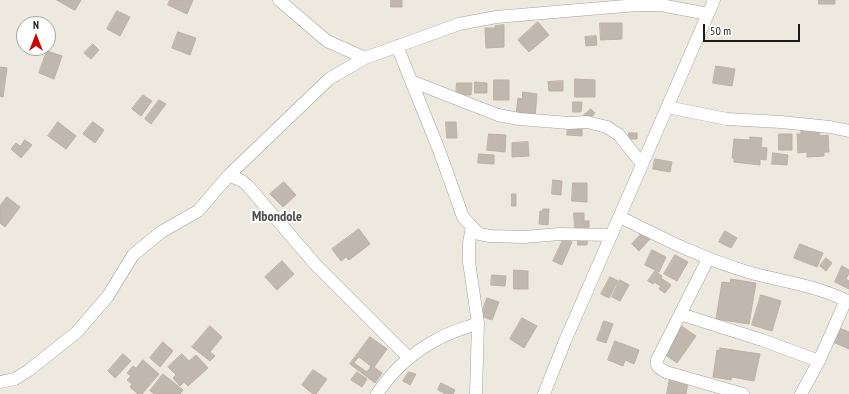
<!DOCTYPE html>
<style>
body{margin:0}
#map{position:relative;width:849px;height:394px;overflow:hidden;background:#ede9df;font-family:"PT Sans Narrow",sans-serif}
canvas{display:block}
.north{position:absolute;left:16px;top:16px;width:40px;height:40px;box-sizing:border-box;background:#fff;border:1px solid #a3a3a3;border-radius:50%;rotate:0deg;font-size:11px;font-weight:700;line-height:16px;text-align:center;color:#1a1a1a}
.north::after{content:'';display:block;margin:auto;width:14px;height:18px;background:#c50900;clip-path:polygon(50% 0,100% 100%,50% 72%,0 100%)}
.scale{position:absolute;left:703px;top:24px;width:97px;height:18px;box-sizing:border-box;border:2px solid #1a1a1a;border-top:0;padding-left:5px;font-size:12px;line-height:14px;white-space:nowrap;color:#1a1a1a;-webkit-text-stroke:3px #fff;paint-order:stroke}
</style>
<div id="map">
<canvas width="849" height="394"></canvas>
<div class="north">N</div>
<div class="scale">50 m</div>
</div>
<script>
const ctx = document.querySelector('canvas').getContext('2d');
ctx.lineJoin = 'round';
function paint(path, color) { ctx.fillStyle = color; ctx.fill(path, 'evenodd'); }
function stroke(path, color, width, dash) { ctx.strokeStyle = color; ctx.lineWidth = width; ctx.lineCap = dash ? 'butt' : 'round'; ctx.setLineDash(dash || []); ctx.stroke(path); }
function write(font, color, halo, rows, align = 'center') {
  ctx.font = font + ' "PT Sans Narrow",sans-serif'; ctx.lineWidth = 4; ctx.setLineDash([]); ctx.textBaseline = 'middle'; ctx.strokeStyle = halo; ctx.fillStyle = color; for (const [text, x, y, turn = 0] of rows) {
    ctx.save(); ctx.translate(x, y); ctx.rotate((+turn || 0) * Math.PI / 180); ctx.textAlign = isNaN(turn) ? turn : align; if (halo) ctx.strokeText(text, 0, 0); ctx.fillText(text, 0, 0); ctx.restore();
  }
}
const building = new Path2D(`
 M57,0H81L75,10Z
 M170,0H193L187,14L168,5Z
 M391,0H402V7H391Z
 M819,0H835V4H819Z
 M117,11L130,17L120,36L107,29Z
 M538,22L549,35L529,52L518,40Z
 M600,23H622V39L601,40Z
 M504,25V47L486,48L485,28H495V26Z
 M178,32L196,38L190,55L172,48Z
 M596,36L597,45L586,46L585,37Z
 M93,44L99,50L91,59L84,53Z
 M47,51L62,56L54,79L39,73Z
 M716,66L735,69L732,86L713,83Z
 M0,67L7,68L3,97L0,96Z
 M575,79L595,80V97H575Z
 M494,80H509V100H494Z
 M563,81V91H549L548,82Z
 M475,82L487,83V93H475Z
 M457,83H472L471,95H456Z
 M523,92L537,94L535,117L516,115L518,98L522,99Z
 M143,95L152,101L141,116L132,109Z
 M159,100L166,104L151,124L145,119Z
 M573,102H582L581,112H573Z
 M591,109L595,113L588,121L583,116Z
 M58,122L76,136L66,149L48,136Z
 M93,122L104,130L95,143L83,134Z
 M446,122H456L457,138H447Z
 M568,126L582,127V136L567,135Z
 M819,130L820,136L828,135L829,152H824V156L807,157V152L798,153L797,134H801V131Z
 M629,133H637V139H629Z
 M489,134L506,135L505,152L487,150Z
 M779,134H792V150H779Z
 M750,137L762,138L761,147L767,148L766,160L760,159V165L734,162V158H732L734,139L750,140Z
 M25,140L32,145L21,158L11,149L16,143L20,146Z
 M528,142L529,156L512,157V143Z
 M773,153L788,155L787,165L772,164Z
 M479,154L494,155V164L478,163Z
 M655,159L672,162L670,172L653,169Z
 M553,180L562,181L561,195L552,194Z
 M284,182L296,195L283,207L270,194Z
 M573,183H587V202L572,201Z
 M512,194H516V206H512Z
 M7,197L20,207L5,227L0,223V206Z
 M543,209H549L548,225L539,224L540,211H543Z
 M574,213H584V221H589V228L575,229Z
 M359,229L370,244L349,260L346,257L341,261L332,249Z
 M725,231L737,238L731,248L719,242Z
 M642,233L650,239L639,251L632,244Z
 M578,236H588L587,245H578Z
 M564,238L572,242L562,265L553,261Z
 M800,244L823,253L817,267L794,258Z
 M652,250L666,257L659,272L645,265Z
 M675,255L688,262L677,281L664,274Z
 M826,258L832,263L826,271L820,266Z
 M282,261L294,274L277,290L265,277Z
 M842,266L849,270V273L846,279L849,281V289L835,282Z
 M514,270L528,271V289H514Z
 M655,271L662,276L661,278L671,285L665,293L659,289L661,286L654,282L653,284L648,281Z
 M492,275L506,276L505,286L491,285Z
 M610,277L618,281L609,298L601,294Z
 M731,279L756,283L749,324L716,319L722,282L730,283Z
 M620,280L629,285L620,301L612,297Z
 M761,295L781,301L772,331L752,325Z
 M487,298L499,302L492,320L481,316Z
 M522,318L537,326L524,348L510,339Z
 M604,321L613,324L606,343L597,340Z
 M680,325L696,336L677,363L663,353Z
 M210,326L222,337L210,352L215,356L210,361L192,347Z
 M839,328L849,332V349L833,342Z
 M370,337L387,349L374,367L382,373L375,383L350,364ZM359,357L371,366L367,372L354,363Z
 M615,341L639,350L634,364L625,360L623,366L608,360Z
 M163,342L173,351L160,367L150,358Z
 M720,348L760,354L754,381L732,377L731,380L713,377L717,350L720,351Z
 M123,354L131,361L115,378L108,371Z
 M182,354L189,361L196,355L208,368L188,386L184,382L180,386L173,378L176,375L168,367Z
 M143,360L159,374L142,394H138L130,387L132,384L127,380L131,376L127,373L133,366L136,368Z
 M313,370L327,379L316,394H313L302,385Z
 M357,372L367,379L362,387L351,380Z
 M409,372L416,374L410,385L403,381Z
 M163,374L183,390L180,394H155L150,391Z
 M670,378L688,382L686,394H667Z
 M441,383L455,390L453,394H446L438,390Z`);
paint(building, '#c0b8af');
stroke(building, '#bfafa1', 1);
const minor = new Path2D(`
 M279,0L327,41L365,58
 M397,46L439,150L463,217L472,227L479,234L490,236L524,237L560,234L612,235
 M411,81L498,115L519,119L569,123L587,122L607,127L619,135L642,164
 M667,107L727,119L781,122L830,127L849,131
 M229,175L242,181L248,186L315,264L408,357
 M620,217C664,239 707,261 755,274C787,282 820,287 849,302
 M472,227L469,243V262L478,323L476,394
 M708,259L657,360C655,367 661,369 666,372L743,394
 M680,314L762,340L819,361
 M0,382L15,379L29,370L77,332L108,296L133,255L161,232L198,211L229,175L329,79L365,58L459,24L496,17L637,5H661L708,14
 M377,394C392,371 413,352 438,339C450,332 465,328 478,323
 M544,394L565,341L714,0
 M801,394L819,361L846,300`);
stroke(minor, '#a1a1a1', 13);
stroke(minor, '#fff', 12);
write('bold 14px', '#4d4d4d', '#fff', [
 ["Mbondole",277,217]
]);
</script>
